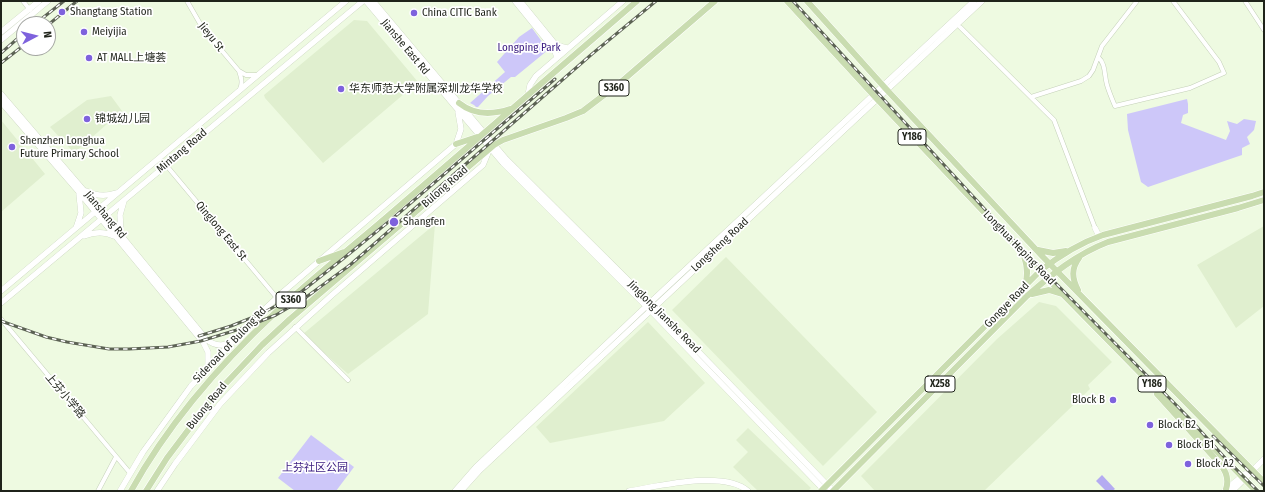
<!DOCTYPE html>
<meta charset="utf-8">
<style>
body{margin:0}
#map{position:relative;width:1265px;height:492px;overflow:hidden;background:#eefae1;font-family:"Fira Sans Condensed",sans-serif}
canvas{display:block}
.frame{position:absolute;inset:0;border:2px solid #1f231a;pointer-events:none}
.north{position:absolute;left:16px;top:16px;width:40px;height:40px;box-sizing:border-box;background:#fff;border:1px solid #a5a7a3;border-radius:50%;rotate:83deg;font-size:11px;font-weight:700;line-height:16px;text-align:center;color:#1f231a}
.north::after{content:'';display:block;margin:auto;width:14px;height:18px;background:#7e62dd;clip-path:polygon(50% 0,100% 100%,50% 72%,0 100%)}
</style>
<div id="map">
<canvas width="1265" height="492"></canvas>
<div class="frame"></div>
<div class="north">N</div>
</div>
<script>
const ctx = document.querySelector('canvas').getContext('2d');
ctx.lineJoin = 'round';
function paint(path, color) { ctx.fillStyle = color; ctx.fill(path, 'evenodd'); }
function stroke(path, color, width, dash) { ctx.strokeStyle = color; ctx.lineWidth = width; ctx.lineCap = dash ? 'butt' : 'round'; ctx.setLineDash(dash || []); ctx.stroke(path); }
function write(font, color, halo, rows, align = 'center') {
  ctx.font = font + ' "Fira Sans Condensed","Noto Sans SC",sans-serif'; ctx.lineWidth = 3.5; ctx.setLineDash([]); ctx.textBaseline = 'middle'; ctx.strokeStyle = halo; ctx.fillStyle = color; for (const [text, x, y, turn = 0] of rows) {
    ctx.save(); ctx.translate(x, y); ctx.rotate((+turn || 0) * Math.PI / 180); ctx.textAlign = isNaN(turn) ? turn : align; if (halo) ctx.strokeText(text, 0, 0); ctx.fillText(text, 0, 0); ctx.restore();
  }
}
paint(new Path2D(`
 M354,20L367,21L418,82L323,163L265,98L264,95Z
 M111,96L122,111L74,153L50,127L87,100Z
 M1,120L45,174L1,212Z
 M435,224L428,314L348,374L303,334Z
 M1264,226V306L1236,328L1197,265Z
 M726,257L877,412L823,466L672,310Z
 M1039,302L1056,306L1112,362L1088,385L1090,389L984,491H875L861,476L997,339Z
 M648,322L705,383L664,421L550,443L536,427Z
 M748,428L811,488L808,491H758L733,467L748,452L736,440Z`), '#e0efcf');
paint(new Path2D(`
 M532,28L548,50L515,77H511L488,96L478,107H476L474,105L470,103L505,72L497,62L519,37Z
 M1187,99L1188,104V113L1183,115L1181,123L1226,140L1230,131L1227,121L1237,124L1244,119L1256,121L1254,130L1247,137L1250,144L1242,148V155L1148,187L1141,182L1128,130L1127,114Z
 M311,435L354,467L336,491H295L278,478Z`), '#cdc7f9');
paint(new Path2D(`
 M1102,475L1115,489L1112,491H1106L1096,481Z`), '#b4abf1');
const street = new Path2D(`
 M23,1L30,10
 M187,1L202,27L239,71L246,75H257
 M1245,1L1264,30
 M960,27L1054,120L1095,228
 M1098,57C1106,64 1104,75 1107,85C1109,92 1112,99 1115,106L1190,88L1224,73L1219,62L1173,1
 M239,71C241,77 243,83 240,89
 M1031,97L1081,81L1089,76L1093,70L1102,46L1137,1
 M166,165L277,298
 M1,319L130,473
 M295,327L348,380
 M98,491L116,457`);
const secondary = new Path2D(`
 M366,1L503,163L650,310L825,491
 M373,1L506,159L663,315L833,491
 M515,1L554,49L557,57
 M520,1L555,44L559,46L567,48
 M1,32L39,1
 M1,40L48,1
 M1,94L92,200L206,339C213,345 221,347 230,343
 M528,95L530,85L536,76L623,1
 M1,102L79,192L203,342L208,352V367
 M86,191C96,196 105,197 116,193
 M76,228L81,213L79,194
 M1095,228L1099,236
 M121,233L120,215L124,201
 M84,236C94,232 104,231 114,236
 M1,291L346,1
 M1,303L363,1
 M1225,490L1245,474
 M120,491L143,452L191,386L248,325L283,292L456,144L461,129L458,112
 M157,491L175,464L220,404L268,353L332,295L483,165L490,148
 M455,491L476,467L654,299L974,1
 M461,491L480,470L982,1
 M629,491C660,486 724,470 748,491
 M1232,491C1243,481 1253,470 1264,459`);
const primary = new Path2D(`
 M787,1L877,99L1032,263L1256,491
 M807,1L886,89L1043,257L1264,482
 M459,103C474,115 492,115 510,109
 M456,144L477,137
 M1038,250L1053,253L1066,251
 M1024,256C1027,265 1029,274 1025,284
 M319,261L344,252
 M1078,290C1072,278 1071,269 1079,258
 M1032,294L1049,290L1062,294
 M1157,394L1220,464C1226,471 1229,480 1226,489
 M131,491C168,424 220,364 276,312C312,278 352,247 389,215C472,143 555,72 637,1
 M146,491L167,458L213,397L262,345L290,319L494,145L503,140L566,118L583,111L621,82L715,1
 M821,491L1040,271C1059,256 1080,243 1103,235L1252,196L1264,192
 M833,491L1027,296C1052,274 1077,254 1108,242L1238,208L1264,200`);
stroke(street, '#c4d0b8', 5);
stroke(secondary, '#c4d0b8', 6);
stroke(primary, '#fff', 7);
stroke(street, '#fff', 4);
stroke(secondary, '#fff', 5.5);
stroke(primary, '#c9dcb0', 6);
const rail = new Path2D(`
 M793,1L1016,243L1188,417L1226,459L1258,491
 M35,24L64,1
 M48,25L77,1
 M1,53L24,33
 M1,63L24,45
 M1,321L46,337L67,342L109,349H129L168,347L201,341L243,328L276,315L305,298L350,265L592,54L656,1
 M199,336L231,326L261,314L301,292L344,258L392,219L555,79
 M1213,436L1264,486`);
stroke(rail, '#5c6254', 3);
stroke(rail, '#fff', 1.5, [4.5]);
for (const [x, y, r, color] of [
 [62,12,4,"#7e62dd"],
 [414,13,4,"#7e62dd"],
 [84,32,4,"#7e62dd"],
 [89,58,4,"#7e62dd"],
 [341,89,4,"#7e62dd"],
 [87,119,4,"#7e62dd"],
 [12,147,4,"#7e62dd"],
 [394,222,5,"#7e62dd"],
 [1113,400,4,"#7e62dd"],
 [1150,425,4,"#7e62dd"],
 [1169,445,4,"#7e62dd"],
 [1188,464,4,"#7e62dd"]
]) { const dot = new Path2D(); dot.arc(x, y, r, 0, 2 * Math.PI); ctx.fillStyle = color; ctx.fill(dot); stroke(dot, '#fff', 1.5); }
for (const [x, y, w] of [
 [614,88,30],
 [912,137,28],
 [291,300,30],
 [940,384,30],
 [1152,384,28]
]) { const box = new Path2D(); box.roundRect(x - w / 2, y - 8, w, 16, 3); ctx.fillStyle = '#fff'; ctx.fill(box); stroke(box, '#1f231a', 1); }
write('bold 10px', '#1f231a', null, [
 ["S360",614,88],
 ["Y186",912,137],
 ["S360",291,300],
 ["X258",940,384],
 ["Y186",1152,384]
]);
write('11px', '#1f231a', '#fff', [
 ["Shangtang Station",70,12],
 ["China CITIC Bank",422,13],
 ["Meiyijia",92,32],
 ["AT MALL上塘荟",97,58],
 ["华东师范大学附属深圳龙华学校",349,89],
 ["锦城幼儿园",95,119],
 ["Shenzhen Longhua",20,141],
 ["Future Primary School",20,154],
 ["Shangfen",403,222],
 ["Block B",1105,400,"right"],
 ["Block B2",1158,425],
 ["Block B1",1177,445],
 ["Block A2",1196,464]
], 'left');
write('11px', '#1f231a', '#fff', [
 ["Jieyu St",211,37,51],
 ["Jianshe East Rd",405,47,50],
 ["Mintang Road",182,151,-40],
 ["Bulong Road",445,187,-41],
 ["Jianshang Rd",105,215,50],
 ["Qinglong East St",221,231,50],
 ["Longsheng Road",720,245,-43],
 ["Longhua Heping Road",1019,248,46],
 ["Gongye Road",1007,305,-46],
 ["Jinglong Jianshe Road",664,317,45],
 ["Sideroad of Bulong Rd",230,345,-46],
 ["上芬小学路",65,396,50],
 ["Bulong Road",207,406,-51]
]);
write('11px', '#3e2083', '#fff', [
 ["Longping Park",529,48],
 ["上芬社区公园",315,468]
]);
</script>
